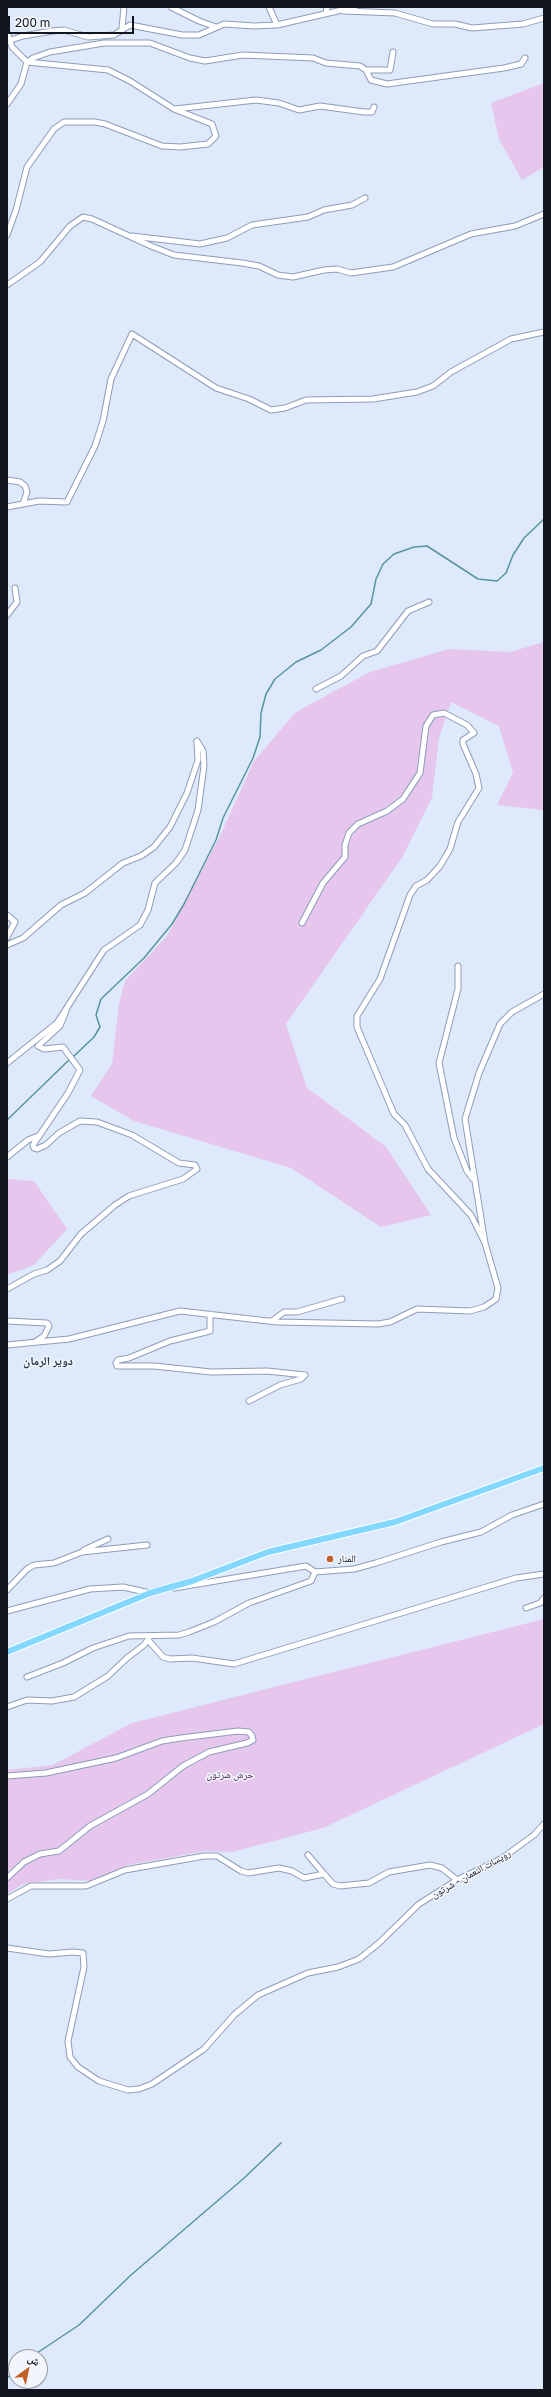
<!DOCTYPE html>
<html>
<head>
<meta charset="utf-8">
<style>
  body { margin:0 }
  #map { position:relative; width:551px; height:2397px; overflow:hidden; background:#dee9fb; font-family:"Golos Text","Noto Naskh Arabic",sans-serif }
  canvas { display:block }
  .frame { position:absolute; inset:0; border:8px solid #101520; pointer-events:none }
  .north { position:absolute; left:8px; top:2349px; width:40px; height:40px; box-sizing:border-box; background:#f2f5fc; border:1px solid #989ba4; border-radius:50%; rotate:33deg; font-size:11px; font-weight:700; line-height:16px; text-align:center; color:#101520 }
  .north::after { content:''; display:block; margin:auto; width:14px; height:18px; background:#c36028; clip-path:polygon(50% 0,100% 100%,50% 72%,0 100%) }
  .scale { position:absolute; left:8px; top:16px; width:126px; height:18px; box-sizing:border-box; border:2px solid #101520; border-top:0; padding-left:5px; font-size:12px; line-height:14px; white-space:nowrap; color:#101520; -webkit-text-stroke:3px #f2f5fc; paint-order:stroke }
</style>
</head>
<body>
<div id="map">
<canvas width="551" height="2397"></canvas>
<div class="frame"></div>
<div class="north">ش</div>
<div class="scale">200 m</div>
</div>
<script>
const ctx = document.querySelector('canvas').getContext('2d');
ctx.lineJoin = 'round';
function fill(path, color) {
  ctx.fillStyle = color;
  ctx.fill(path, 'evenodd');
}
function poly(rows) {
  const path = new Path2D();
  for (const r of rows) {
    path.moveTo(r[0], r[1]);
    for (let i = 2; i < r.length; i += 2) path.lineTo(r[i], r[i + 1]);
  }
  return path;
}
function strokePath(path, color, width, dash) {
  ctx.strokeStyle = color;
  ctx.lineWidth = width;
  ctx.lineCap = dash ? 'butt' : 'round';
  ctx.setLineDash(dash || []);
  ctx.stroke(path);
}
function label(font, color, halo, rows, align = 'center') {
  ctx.font = font + ' "Golos Text","Noto Naskh Arabic",sans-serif';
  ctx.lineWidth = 3;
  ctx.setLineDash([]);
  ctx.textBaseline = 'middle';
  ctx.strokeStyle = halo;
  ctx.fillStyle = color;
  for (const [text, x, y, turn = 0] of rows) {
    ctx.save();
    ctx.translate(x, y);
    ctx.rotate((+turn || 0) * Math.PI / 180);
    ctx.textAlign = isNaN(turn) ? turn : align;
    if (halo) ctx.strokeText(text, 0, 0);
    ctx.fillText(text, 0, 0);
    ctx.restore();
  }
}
const green = poly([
  [544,83,544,167,522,180,499,139,491,103],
  [544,642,544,810,497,805,513,773,499,726,451,702,439,738,432,798,403,856,286,1024,307,1088,386,1147,431,1215,381,1227,291,1168,134,1121,91,1096,112,1064,119,1004,125,981,167,936,220,836,254,761,296,712,370,672,449,649,510,652],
  [7,1179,34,1181,67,1229,34,1265,7,1275],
  [544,1619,544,1724,323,1828,232,1852,205,1851,128,1865,91,1881,60,1879,23,1884,7,1894,7,1770,53,1765,132,1723]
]);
const stream = poly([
  [73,1057,94,1037,100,1027,96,1015,101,999,144,958,172,924,184,904,216,840,223,818,253,758,260,737,261,713,266,694,275,679,296,662,321,650,351,627,371,604,376,579,383,564,394,554,414,547,427,546,478,579,497,581,506,573,513,555,524,538,544,519],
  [7,1120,70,1059],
  [31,2357,79,2325,131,2275,243,2179,281,2143],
  [7,2378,16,2370]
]);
const minor = poly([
  [171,7,199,21,216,27],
  [269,7,277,25],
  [344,11,395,13,433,24,455,24,472,28,523,24,544,18],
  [326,13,327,7],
  [122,28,124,7],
  [7,32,12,47,27,62,108,70,130,81,174,109,212,124,216,136,208,144,180,147,162,146,105,124,95,122,64,122,54,129,27,167,16,210,7,235],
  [8,41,23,36,52,31,64,30,88,37,114,35,130,25,182,35,199,35,224,24,254,26,277,25,355,7],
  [366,70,390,70,393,52],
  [7,104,21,84,27,62,33,58,50,52,104,43,150,43,190,58,205,61,243,55,313,58,326,63,360,66,366,70,371,80,387,84,504,68,521,64,525,58],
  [175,109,256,100,279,103,299,110,320,106,364,112,372,112,374,107],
  [132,236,200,244,227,238,252,225,308,217,324,210,352,205,365,198],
  [7,285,40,262,70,226,83,217,92,219,151,246,174,255,242,263,259,266,278,275,293,277,324,270,337,269,351,273,393,267,471,234,515,226,544,214],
  [7,480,20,482,25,486,27,492,23,504],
  [7,507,39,501,67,502,95,446,103,421,111,379,132,334,216,388,249,399,271,410,285,408,306,400,373,399,417,392,433,386,451,372,511,339,544,332],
  [7,615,17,602,15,588],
  [316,689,341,676,363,656,377,651,408,611,429,602],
  [7,915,15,922,7,937],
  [302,923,323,883,345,857,345,845,349,833,358,824,387,811,403,799,420,773,426,726,433,715,444,713,467,725,474,733,463,740,463,744,476,774,479,788,458,822,450,849,440,866,427,880,416,886,410,895,380,979,357,1016,357,1027,394,1114,405,1125,428,1169,471,1215,485,1243],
  [7,945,23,938,61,905,85,893,123,863,141,856,154,847,170,827,187,793,198,760,197,742],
  [458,966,458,989,439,1063,454,1138,467,1171,473,1179],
  [7,1063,57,1023,104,950,140,925,148,910,155,883,176,863,185,850,198,810,204,766,203,751,197,741],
  [7,1157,28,1140,38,1136],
  [7,1289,34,1274,47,1270,60,1261,81,1234,115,1205,129,1196,183,1179,197,1169,195,1165,179,1163,132,1135,97,1122,80,1121,59,1133,46,1145,37,1149,34,1148,33,1145,68,1093,80,1070,63,1047,44,1049,38,1046,60,1026,66,1011],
  [210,1314,210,1331,170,1341,129,1358,118,1360,116,1363,117,1366,154,1366,211,1372,267,1371,305,1375,301,1379,280,1385,249,1401],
  [7,1321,47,1323,49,1326,44,1336,35,1342],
  [272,1321,284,1312,297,1312,342,1299],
  [7,1345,69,1339,180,1311,277,1322,378,1324,390,1322,417,1309,470,1311,484,1307,496,1299,498,1288,485,1243,465,1119,479,1073,500,1024,512,1012,544,994],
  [84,1550,108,1539],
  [174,1588,306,1566,315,1572],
  [7,1590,27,1569,34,1565,54,1563,82,1552,147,1545],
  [526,1608,540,1603,544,1598],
  [7,1611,90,1589,123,1587,150,1593],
  [148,1640,163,1657,170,1659,192,1658,234,1664,516,1578,544,1574],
  [27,1677,63,1663,93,1648,129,1636,179,1635,189,1632,214,1622,249,1603,311,1581,315,1572,354,1569,376,1563,441,1542,481,1532,512,1515,544,1504],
  [7,1707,27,1700,52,1701,74,1697,108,1676,127,1658,144,1645,149,1638],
  [7,1776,46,1773,116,1758,162,1741,181,1738,238,1731,249,1732,252,1736,253,1740,247,1743,209,1752,183,1766,148,1794,90,1826,59,1851,40,1854,24,1862,7,1878],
  [308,1855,324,1874],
  [7,1899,31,1886,86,1886,125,1870,204,1856,217,1856,241,1871,248,1873,279,1868,292,1871,304,1878,324,1874,333,1884,340,1886,369,1883,389,1872,430,1865,442,1868,457,1880],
  [7,1948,49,1954,73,1952,83,1953,84,1967,68,2041,70,2057,78,2067,99,2081,128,2090,139,2089,152,2084,204,2049,234,2015,258,1995,308,1973,338,1967,359,1959,379,1943,419,1904,457,1880,501,1859,534,1835,544,1824]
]);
const major = poly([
  [7,1652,150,1593,192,1581,268,1552,395,1522,544,1468]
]);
const markers = [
  [330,1559,4,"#c36028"]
];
const poiNames = [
  ["المنار",338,1559]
];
const parkNames = [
  ["حرش شرتون",230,1775]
];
const streetNames = [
  ["رويسات النعمان - شرتون",471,1874,-29]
];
const quarterNames = [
  ["دوير الرمان",48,1361]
];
fill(green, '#e6c6ec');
strokePath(stream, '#57959c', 1.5);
strokePath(minor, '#8d9db9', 7);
strokePath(major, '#fff', 8);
strokePath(minor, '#fff', 5);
strokePath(major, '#82d8ff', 6);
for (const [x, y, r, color] of markers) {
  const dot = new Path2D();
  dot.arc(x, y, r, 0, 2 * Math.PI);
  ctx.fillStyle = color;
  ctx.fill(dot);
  strokePath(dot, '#f2f5fc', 1.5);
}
label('10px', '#101520', '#f2f5fc', poiNames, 'left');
label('10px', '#482051', '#f2f5fc', parkNames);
label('10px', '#101520', '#f2f5fc', streetNames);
label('bold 12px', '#28354c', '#f2f5fc', quarterNames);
</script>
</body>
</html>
